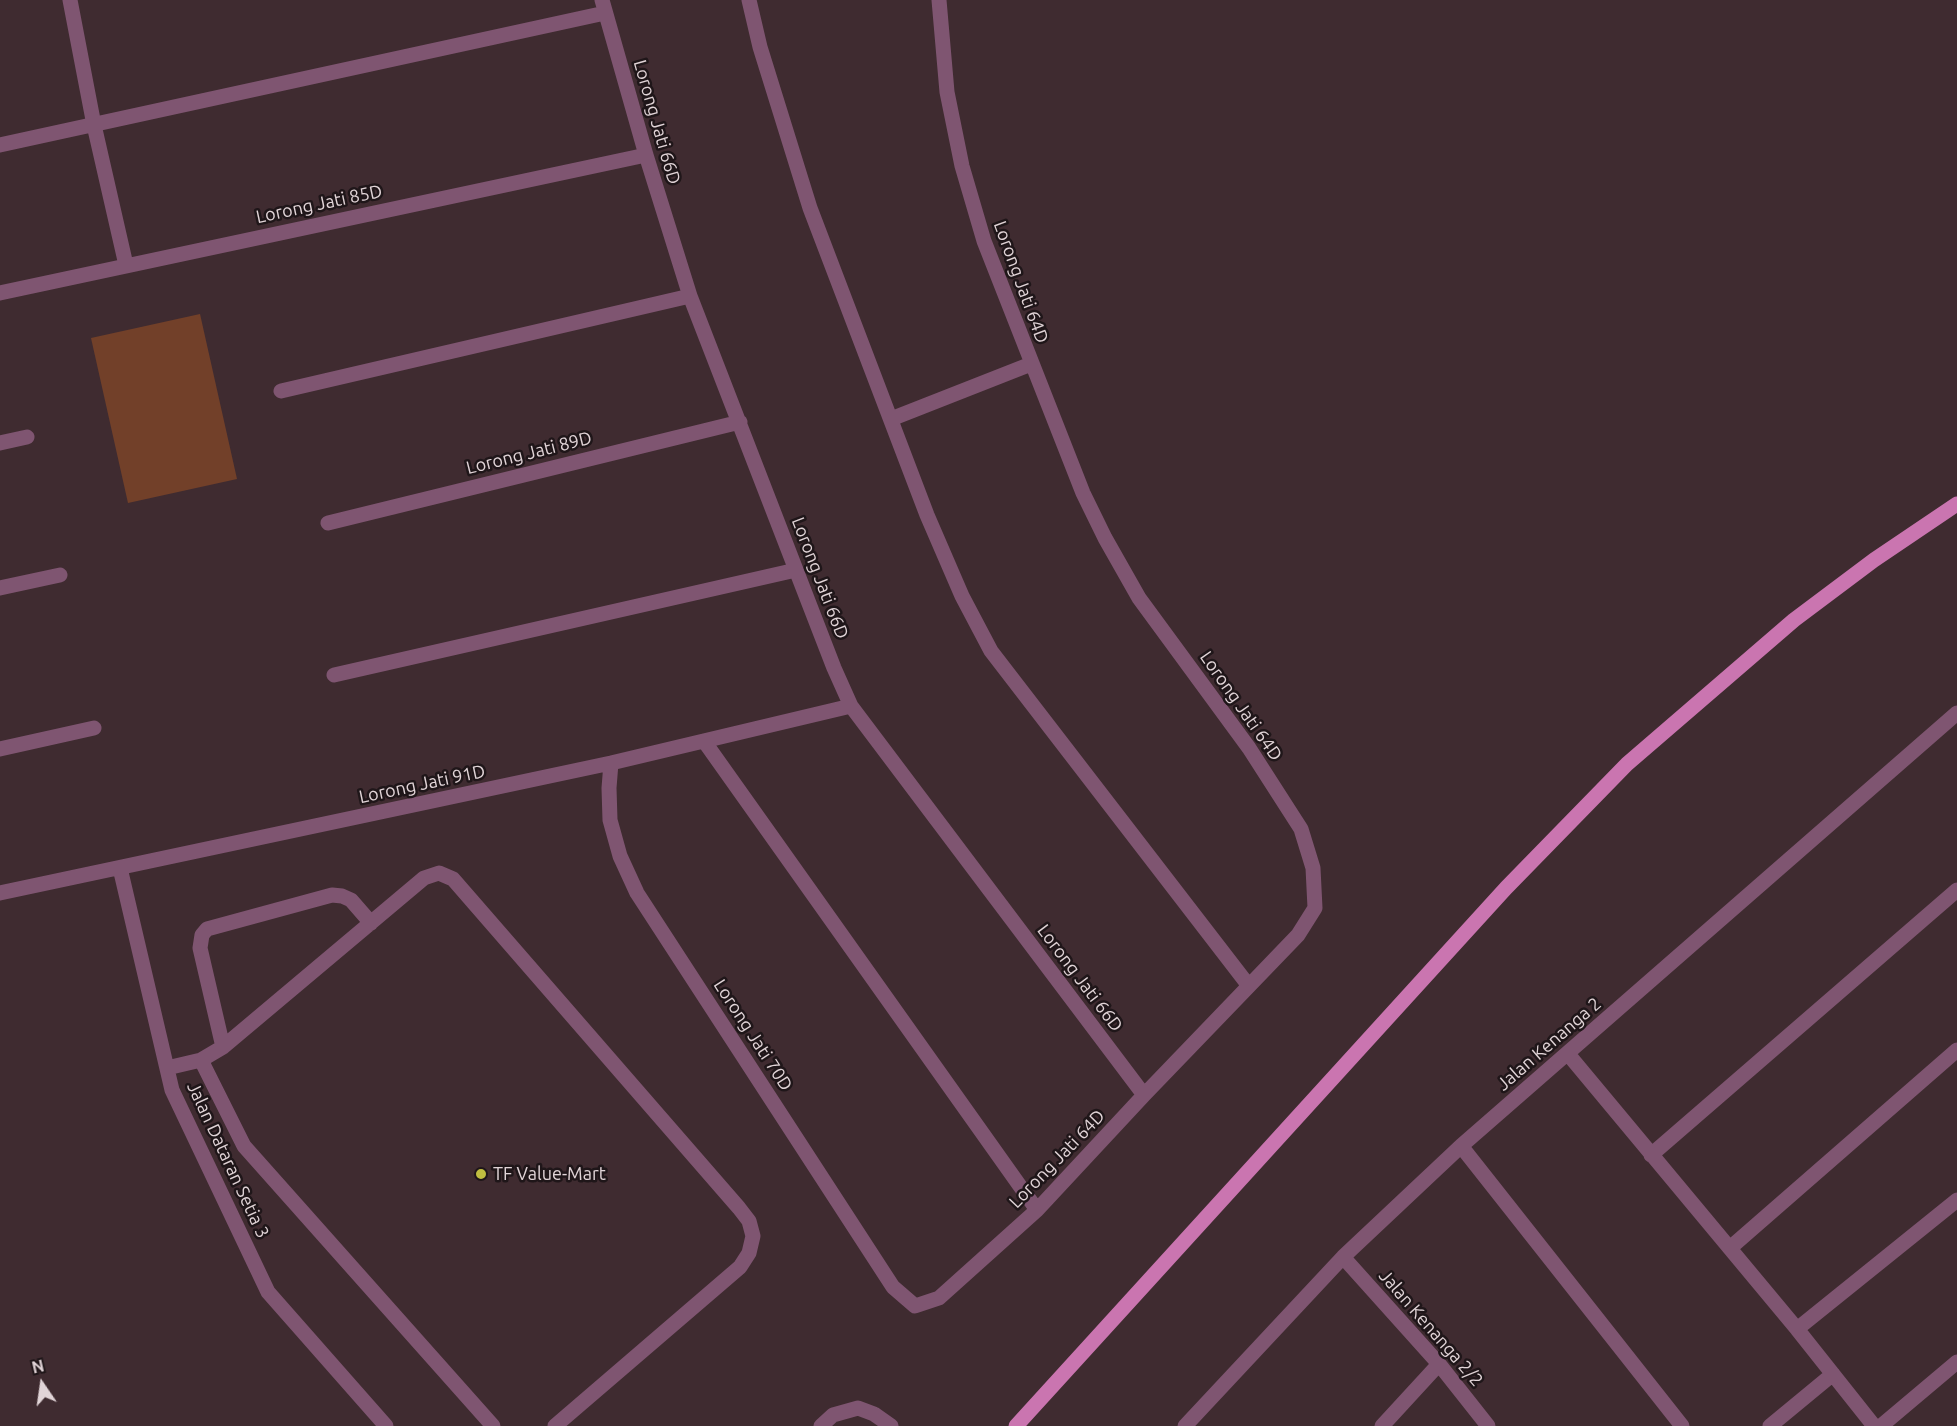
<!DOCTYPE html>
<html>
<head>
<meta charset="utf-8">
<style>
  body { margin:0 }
  #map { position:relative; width:1957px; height:1426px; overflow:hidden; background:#3f2b30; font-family:Ubuntu,sans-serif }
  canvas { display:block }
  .north { position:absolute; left:12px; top:1354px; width:60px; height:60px; -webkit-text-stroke:4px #1f1619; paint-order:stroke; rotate:347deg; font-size:16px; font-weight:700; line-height:24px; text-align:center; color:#e1d4d7 }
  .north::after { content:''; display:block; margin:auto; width:21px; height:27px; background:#e1d4d7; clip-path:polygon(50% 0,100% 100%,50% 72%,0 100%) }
</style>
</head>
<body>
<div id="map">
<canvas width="1957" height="1426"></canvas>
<div class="north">N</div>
</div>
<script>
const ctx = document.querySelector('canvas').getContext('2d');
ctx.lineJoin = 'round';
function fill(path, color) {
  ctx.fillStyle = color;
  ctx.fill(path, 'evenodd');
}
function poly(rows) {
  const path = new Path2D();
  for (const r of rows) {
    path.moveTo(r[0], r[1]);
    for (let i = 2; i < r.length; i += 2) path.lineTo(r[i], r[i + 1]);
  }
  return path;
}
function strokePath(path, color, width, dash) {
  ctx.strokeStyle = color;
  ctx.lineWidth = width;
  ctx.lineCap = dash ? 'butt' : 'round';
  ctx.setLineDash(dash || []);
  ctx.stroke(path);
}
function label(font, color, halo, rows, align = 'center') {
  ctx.font = font + ' Ubuntu,sans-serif';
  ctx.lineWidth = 5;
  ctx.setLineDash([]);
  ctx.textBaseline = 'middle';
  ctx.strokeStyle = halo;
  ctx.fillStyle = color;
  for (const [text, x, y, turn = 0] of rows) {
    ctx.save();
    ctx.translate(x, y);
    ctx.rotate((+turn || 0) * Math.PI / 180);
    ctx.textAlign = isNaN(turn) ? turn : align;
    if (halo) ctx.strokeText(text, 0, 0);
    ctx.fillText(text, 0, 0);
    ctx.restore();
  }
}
const green = poly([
  [200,314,237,479,128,503,91,338]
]);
const minor = poly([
  [70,0,94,125,126,265],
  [602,0,646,155,690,296,834,668,851,706,1144,1095],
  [749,0,760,47,810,208,927,515,962,596,991,651,1249,986],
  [0,145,605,13],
  [0,293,646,155],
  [281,391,690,296],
  [891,419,1031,364],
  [0,443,27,437],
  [328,523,740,422],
  [0,588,60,575],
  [334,675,796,570],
  [704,741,1037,1210],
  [0,749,94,728],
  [611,763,609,788,610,820,620,856,637,893,893,1287,915,1306,939,1298,1037,1210,1144,1095,1298,935,1315,908,1313,868,1301,829,1249,748,1139,598,1105,538,1083,493,984,241,962,166,947,92,939,0],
  [120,868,172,1090,268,1292,386,1426],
  [0,893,611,763,851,706],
  [223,1047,200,948,202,935,207,929,332,895,342,896,351,900,371,923],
  [1568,1054,1797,1329,1874,1426],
  [201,1060,244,1146,493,1426],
  [167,1068,201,1060,223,1047,424,878,439,873,453,879,739,1208,749,1221,753,1236,749,1253,740,1267,555,1426],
  [1461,1146,1682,1426],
  [1651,1155,1957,890],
  [1730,1248,1957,1050],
  [1343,1257,1439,1364,1488,1426],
  [1797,1329,1957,1200],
  [821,1426,833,1415,858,1408,874,1414,891,1426],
  [1185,1426,1343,1257,1461,1146,1957,713],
  [1382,1426,1439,1364],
  [1770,1426,1833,1374],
  [1881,1426,1957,1362]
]);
const major = poly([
  [1016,1426,1506,888,1627,764,1794,620,1874,560,1957,504]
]);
const markers = [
  [481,1174,6,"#c0be40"]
];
const streetNames = [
  ["Lorong Jati 66D",657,122,74],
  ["Lorong Jati 85D",319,204,-12],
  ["Lorong Jati 64D",1021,282,70],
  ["Lorong Jati 89D",529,453,-14],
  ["Lorong Jati 66D",820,578,69],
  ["Lorong Jati 64D",1241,706,55],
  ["Lorong Jati 91D",422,784,-12],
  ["Lorong Jati 66D",1080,978,53],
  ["Lorong Jati 70D",753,1035,57],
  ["Jalan Kenanga 2",1549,1044,-41],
  ["Lorong Jati 64D",1057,1159,-46],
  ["Jalan Dataran Setia 3",228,1160,65],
  ["Jalan Kenanga 2/2",1431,1328,49]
];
const poiNames = [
  ["TF Value-Mart",493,1174]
];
fill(green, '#724029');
strokePath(minor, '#7f5571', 15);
strokePath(major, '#ca75b0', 15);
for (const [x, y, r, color] of markers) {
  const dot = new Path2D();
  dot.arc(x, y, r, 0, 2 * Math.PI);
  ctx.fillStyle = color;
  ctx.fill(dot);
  strokePath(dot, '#1f1619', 2);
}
label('18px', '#e1d4d7', '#1f1619', streetNames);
label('18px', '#e1d4d7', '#1f1619', poiNames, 'left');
</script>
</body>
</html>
